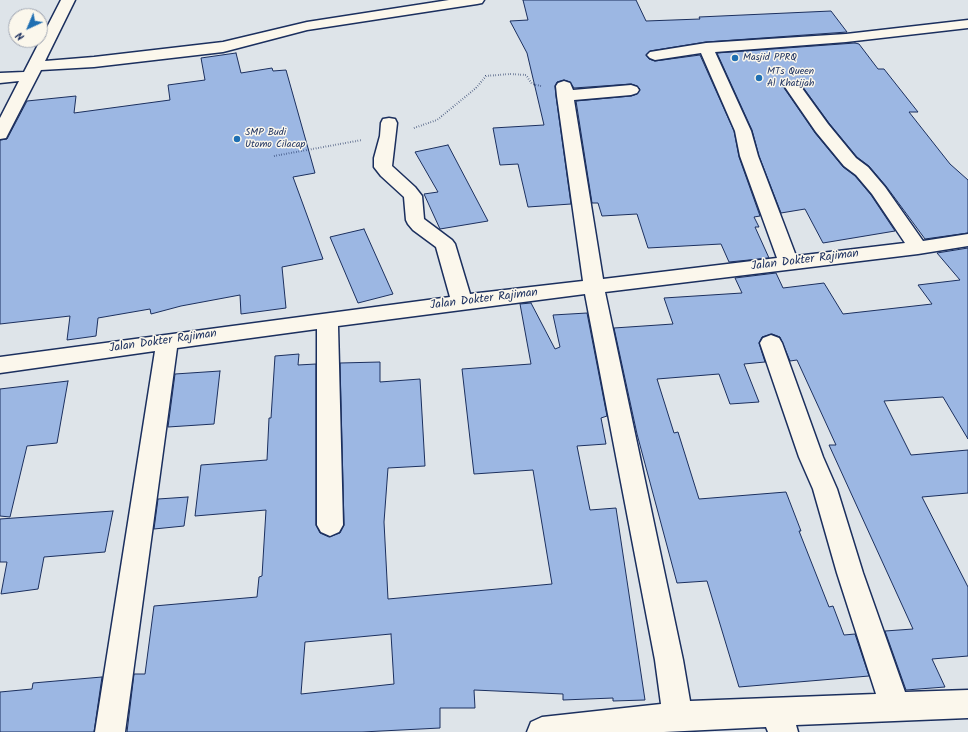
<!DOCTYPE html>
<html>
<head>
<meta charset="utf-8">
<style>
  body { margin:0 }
  #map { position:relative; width:968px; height:732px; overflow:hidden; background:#dee4e9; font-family:Kalam,sans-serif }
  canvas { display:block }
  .north { position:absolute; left:8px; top:8px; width:40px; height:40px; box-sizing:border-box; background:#fbf7ec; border:1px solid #a1a7b3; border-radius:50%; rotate:224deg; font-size:11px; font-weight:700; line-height:16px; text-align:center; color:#1b2f5e }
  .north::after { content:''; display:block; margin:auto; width:14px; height:18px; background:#1f6fb2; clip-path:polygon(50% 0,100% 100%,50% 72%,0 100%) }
</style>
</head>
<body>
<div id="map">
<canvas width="968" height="732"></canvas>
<div class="north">N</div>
</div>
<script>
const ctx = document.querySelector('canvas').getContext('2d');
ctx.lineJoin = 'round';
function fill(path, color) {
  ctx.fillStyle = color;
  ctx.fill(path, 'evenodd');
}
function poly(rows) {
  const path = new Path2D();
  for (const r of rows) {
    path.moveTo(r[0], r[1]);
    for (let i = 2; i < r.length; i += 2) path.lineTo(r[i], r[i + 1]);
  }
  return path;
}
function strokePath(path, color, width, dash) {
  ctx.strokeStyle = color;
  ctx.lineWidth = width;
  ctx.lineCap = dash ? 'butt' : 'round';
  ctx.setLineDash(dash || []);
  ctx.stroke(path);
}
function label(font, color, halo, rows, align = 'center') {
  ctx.font = font + ' Kalam,sans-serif';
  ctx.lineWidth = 3;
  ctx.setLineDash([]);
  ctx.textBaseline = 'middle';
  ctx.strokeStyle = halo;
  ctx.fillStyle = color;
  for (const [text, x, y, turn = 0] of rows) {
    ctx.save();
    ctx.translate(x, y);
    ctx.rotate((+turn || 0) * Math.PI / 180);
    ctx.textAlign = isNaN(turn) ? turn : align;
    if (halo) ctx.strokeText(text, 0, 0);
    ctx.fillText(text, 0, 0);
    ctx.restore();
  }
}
const building = poly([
  [523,0,636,0,646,21,700,19,699,17,831,11,847,32,706,42,650,51,646,55,649,59,655,61,700,55,734,131,739,157,760,216,754,217,759,227,755,227,769,258,729,262,721,244,648,248,637,214,602,216,598,203,592,203,576,101,631,96,637,94,640,89,637,86,631,84,574,88,570,82,564,80,557,82,555,86,556,96,571,204,528,207,518,164,500,165,493,128,544,125,527,53,510,21,528,20,523,0],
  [855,43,859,44,878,69,884,69,918,112,909,112,950,164,968,180,968,233,925,239,886,186,869,166,857,157,829,123,800,83,793,81,787,83,784,88,815,133,843,167,855,176,871,195,895,231,823,243,805,209,781,213,759,156,752,130,717,53,855,43],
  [236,53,241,73,272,68,273,71,286,70,315,173,293,177,323,259,282,267,286,308,241,314,240,295,181,306,151,314,150,309,98,318,96,336,67,340,70,316,0,324,0,140,7,139,27,101,76,96,74,113,170,100,168,85,205,80,201,58,236,53],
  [448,145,488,221,440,229,424,194,438,192,415,152,448,145],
  [364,229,393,294,358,303,330,237,364,229],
  [968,248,968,439,943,397,884,401,911,455,968,450,968,493,922,497,968,587,968,656,932,659,945,687,906,690,885,631,913,629,829,445,836,445,797,360,790,361,780,337,772,334,762,337,759,343,765,362,744,364,759,402,730,404,719,374,657,379,674,433,678,432,699,499,786,492,801,531,799,531,829,607,833,606,844,635,855,634,869,676,739,687,707,581,677,583,637,434,614,328,673,324,664,298,742,293,735,278,776,273,783,288,824,283,843,314,932,304,918,285,960,280,937,253,968,248],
  [531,303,555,349,560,347,553,315,587,313,607,416,601,418,606,444,577,446,590,510,616,508,645,700,613,701,613,698,563,700,563,694,474,690,475,708,440,708,440,728,362,732,127,732,134,674,145,674,154,606,257,597,259,577,262,576,266,510,195,516,201,465,267,460,269,418,271,418,275,356,299,354,298,365,316,364,316,525,320,533,329,537,340,533,344,525,340,363,380,362,380,382,420,379,425,466,388,468,384,522,388,599,552,584,533,470,474,474,462,369,531,364,520,304,531,303],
  [391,634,394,684,301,694,305,642,391,634],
  [220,371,214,424,168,427,175,374,220,371],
  [68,381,57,443,27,446,10,517,0,516,0,389,68,381],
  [188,497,184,526,154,529,158,499,188,497],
  [113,511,105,552,44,557,38,589,1,594,7,562,0,562,0,519,113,511],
  [102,677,94,732,0,732,0,692,32,689,33,683,102,677]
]);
const path = poly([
  [414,128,437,120,476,88,486,76,510,74,526,75,532,84,541,86],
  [274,156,362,140]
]);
const minor = poly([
  [61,0,75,0,45,61,94,57,223,42,307,22,449,0,484,0,482,3,477,4,307,30,223,52,94,67,41,70,8,134,6,138,0,139,0,118,19,81,0,83,0,73,24,72,61,0],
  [968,20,968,28,846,42,715,52,751,131,758,156,796,256,905,243,872,194,856,175,844,166,816,132,785,87,787,84,793,82,799,84,828,124,856,158,868,167,885,187,923,241,968,234,968,246,918,254,605,292,683,660,690,701,876,694,837,573,813,489,799,457,760,343,763,338,771,335,779,338,782,343,823,457,837,489,863,573,905,692,968,690,968,718,796,725,798,732,768,732,766,727,664,732,527,732,531,722,542,717,661,704,655,660,585,294,338,326,343,525,339,532,330,536,321,532,317,525,317,329,177,348,125,732,95,732,155,351,0,373,0,357,450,297,436,247,413,230,408,224,406,220,404,197,381,176,374,167,374,158,380,136,381,123,383,119,389,118,395,119,397,123,392,166,415,187,422,196,424,219,452,240,455,244,470,294,583,281,557,96,556,86,558,83,564,81,570,83,573,90,631,85,637,87,639,90,637,93,631,95,574,100,603,279,777,258,740,156,735,131,701,53,655,60,650,58,647,55,650,52,706,43,846,34,968,20]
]);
const markers = [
  [735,58,4,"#1f6fb2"],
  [759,78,4,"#1f6fb2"],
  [237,139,4,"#1f6fb2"]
];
const farPoinames = [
  ["Masjid PPRQ",743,58],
  ["MTs Queen",767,72],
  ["Al Khatijah",767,84],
  ["SMP Budi",245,133],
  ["Utomo Cilacap",245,145]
];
const streetNames = [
  ["Jalan Dokter Rajiman",805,261,-7],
  ["Jalan Dokter Rajiman",484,300,-7],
  ["Jalan Dokter Rajiman",163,342,-8]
];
fill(building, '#9cb7e3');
strokePath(building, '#1b2f5e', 1);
strokePath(minor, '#1b2f5e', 3);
strokePath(path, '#1b2f5e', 2, [0.5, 2]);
fill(minor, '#fbf7ec');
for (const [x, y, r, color] of markers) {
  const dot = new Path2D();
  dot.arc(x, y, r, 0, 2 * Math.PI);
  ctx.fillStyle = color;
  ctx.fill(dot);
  strokePath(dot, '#fbf7ec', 1.5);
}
label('10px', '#1b2f5e', '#fbf7ec', farPoinames, 'left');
label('12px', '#1b2f5e', '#fbf7ec', streetNames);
</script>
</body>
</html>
